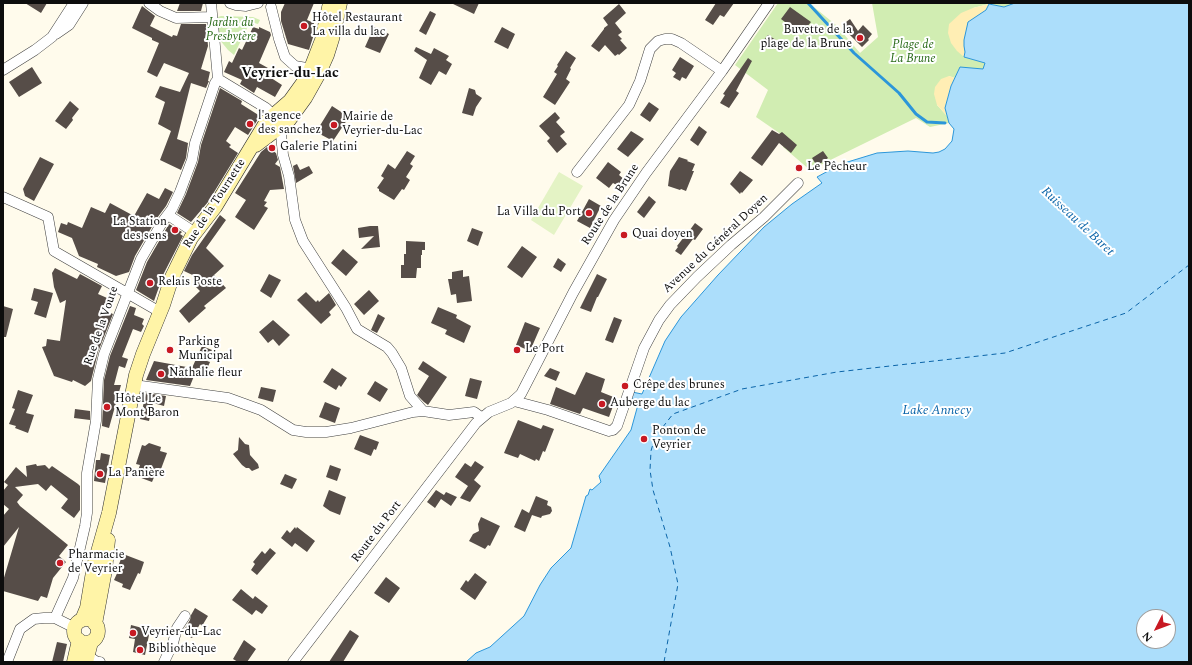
<!DOCTYPE html>
<html>
<head>
<meta charset="utf-8">
<style>
  body { margin:0 }
  #map { position:relative; width:1192px; height:665px; overflow:hidden; background:#fffbec; font-family:Spectral,serif }
  canvas { display:block }
  .frame { position:absolute; inset:0; border:4px solid #0d0d0d; pointer-events:none }
  .north { position:absolute; left:1136px; top:609px; width:40px; height:40px; box-sizing:border-box; background:#fff; border:1px solid #9e9e9e; border-radius:50%; rotate:228deg; font-size:11px; font-weight:700; line-height:16px; text-align:center; color:#0d0d0d }
  .north::after { content:''; display:block; margin:auto; width:14px; height:18px; background:#c81923; clip-path:polygon(50% 0,100% 100%,50% 72%,0 100%) }
</style>
</head>
<body>
<div id="map">
<canvas width="1192" height="665"></canvas>
<div class="frame"></div>
<div class="north">N</div>
</div>
<script>
const ctx = document.querySelector('canvas').getContext('2d');
ctx.lineJoin = 'round';
function fill(path, color) {
  ctx.fillStyle = color;
  ctx.fill(path, 'evenodd');
}
function poly(rows) {
  const path = new Path2D();
  for (const r of rows) {
    if (r.length === 3) {
      path.moveTo(r[0] + r[2], r[1]);
      path.arc(r[0], r[1], r[2], 0, 2 * Math.PI);
      continue;
    }
    path.moveTo(r[0], r[1]);
    for (let i = 2; i < r.length; i += 2) path.lineTo(r[i], r[i + 1]);
  }
  return path;
}
function strokePath(path, color, width, dash) {
  ctx.strokeStyle = color;
  ctx.lineWidth = width;
  ctx.lineCap = dash ? 'butt' : 'round';
  ctx.setLineDash(dash || []);
  ctx.stroke(path);
}
function label(font, color, halo, rows, align = 'center') {
  ctx.font = font + ' Spectral,serif';
  ctx.lineWidth = 4;
  ctx.setLineDash([]);
  ctx.textBaseline = 'middle';
  ctx.strokeStyle = halo;
  ctx.fillStyle = color;
  for (const [text, x, y, turn = 0] of rows) {
    ctx.save();
    ctx.translate(x, y);
    ctx.rotate((+turn || 0) * Math.PI / 180);
    ctx.textAlign = isNaN(turn) ? turn : align;
    if (halo) ctx.strokeText(text, 0, 0);
    ctx.fillText(text, 0, 0);
    ctx.restore();
  }
}
const green = poly([
  [778,3,809,3,836,25,860,53,878,37,872,3,1016,4,1004,7,989,4,973,8,964,57,986,63,983,69,959,70,955,78,949,76,937,105,947,116,949,123,930,127,916,118,810,170,783,147,785,137,756,117,768,90,735,65],
  [221,16,253,17,260,20,258,24,250,22,234,55,228,50,219,39,217,19,218,17]
]);
const sand = poly([
  [989,4,986,10,968,23,964,46,965,52,964,57,957,51,951,43,948,33,949,24,961,13,973,8],
  [949,76,955,78,951,86,945,108,947,116,937,105,934,94,935,87,941,79]
]);
const pitch = poly([
  [559,172,583,186,554,235,531,220]
]);
const water = poly([
  [1015,3,1189,3,1189,662,466,662,476,653,490,647,524,616,540,585,551,568,571,548,586,496,588,495,590,489,592,490,601,482,599,476,631,430,639,401,630,398,632,392,642,394,665,341,681,317,718,275,764,227,792,204,822,183,817,177,841,164,877,153,908,151,933,153,939,152,945,149,952,141,954,129,949,123,945,108,951,86,960,67,983,69,985,63,964,57,965,52,964,46,964,40,968,22,986,10,989,4,1004,7,1015,3],
  [1144,617,1168,617,1168,641,1144,641,1144,617]
]);
const stream = poly([
  [808,3,854,53,899,93,916,114,927,122,945,123]
]);
const ferry = poly([
  [664,662,678,584,670,547,653,490,650,470,651,451,655,437,673,414,742,389,837,372,1005,353,1126,313,1189,265]
]);
const building = poly([
  [25,3,47,3,41,13],
  [180,3,203,3,201,11,177,11],
  [285,3,314,3,307,20,314,23,312,30,315,31,309,50,288,44,281,21,281,12],
  [451,3,479,3,474,14],
  [716,3,734,3,724,17,720,15,713,25,705,20],
  [619,4,626,13,615,23,622,32,618,35,622,39,620,40,627,48,619,55,618,54,615,56,605,45,599,52,591,46,604,29,604,28,608,25,603,18],
  [142,6,155,16,150,26,172,37,173,35,177,36,181,24,206,24,208,46,201,69,210,72,208,81,209,81,206,88,191,83,177,139,188,143,186,158,181,170,160,160,171,131,158,124,165,102,155,97,160,86,180,92,189,73,164,63,157,77,147,72,159,43,152,40,152,38,132,28],
  [790,7,811,22,801,34,781,19],
  [430,11,436,14,426,35,419,31],
  [850,19,858,31,863,25,872,34,868,39,869,40,862,47,847,32,842,25],
  [253,27,259,29,259,27,270,32,271,35,259,63,268,68,265,74,282,85,275,97,257,87,254,93,240,84,242,80,224,72,229,61,232,63,239,48,242,50],
  [374,27,389,34,380,53,365,47],
  [502,27,515,34,508,49,494,42],
  [768,35,776,40,770,48,762,42],
  [416,47,431,54,434,48,449,56,446,60,452,64,446,75,439,71,431,85,419,78,427,60,414,51],
  [566,51,576,58,570,68,571,69,566,79,570,82,555,105,543,97,557,74,554,72,558,66,557,65],
  [680,57,694,66,686,79,682,77,680,81,673,77,676,73,672,70],
  [748,58,752,61,736,91,739,93,729,108,720,103,725,95,723,94],
  [32,67,42,83,19,97,9,82],
  [220,88,242,101,241,104,260,116,248,135,235,127,226,141,231,145,229,147,238,153,208,202,191,222,177,213,186,194,198,162,201,145],
  [469,88,475,90,476,94,482,98,476,107,473,116,462,113],
  [70,101,79,109,72,118,73,120,66,129,55,121],
  [649,102,659,109,650,122,640,115],
  [332,106,349,117,333,141,316,132],
  [555,112,560,118,556,122,565,132,560,136,567,144,557,153,547,141,550,138,539,126],
  [699,126,707,132,698,146,690,140],
  [772,130,779,134,782,132,797,145,791,153,779,143,762,166,751,158],
  [631,131,644,139,628,157,617,149],
  [267,147,276,153,278,160,275,164,280,167,284,189,270,190,264,201,267,202,264,206,268,208,254,230,235,217,246,200,235,193,261,152],
  [407,151,415,156,410,164,413,166,406,177,410,180,404,190,402,189,394,200,379,191,379,189,377,188,384,178,381,176,388,164,395,169],
  [823,151,828,158,817,166,812,158],
  [40,157,54,164,34,201,25,196,23,189],
  [679,157,688,160,687,161,695,164,692,171,694,171,686,191,681,189,680,190,668,186,670,171],
  [608,162,621,172,619,175,625,180,620,187,613,183,609,188,596,178],
  [297,164,300,170,309,166,313,173,296,183,293,166],
  [740,171,753,180,742,193,741,192,740,194,730,184],
  [165,188,173,192,166,206,157,218,135,256,129,272,116,276,97,267,98,264,79,256,72,238,58,232,61,223,67,225,68,222,82,228,91,207,105,213,110,203,134,216,147,193,159,199],
  [649,196,656,202,644,218,637,212],
  [589,199,601,206,590,228,577,221],
  [220,215,226,220,206,248,224,266,214,275,226,288,204,306,206,308,189,323,179,311,200,291,194,285,201,279,184,271,192,255],
  [695,223,703,229,695,240,693,239,681,255,675,251,678,247,677,246,684,237,684,238],
  [169,224,182,232,180,234,183,236,164,273,154,301,136,290,147,262],
  [370,226,378,226,380,247,361,249,374,236,359,238,358,228],
  [472,228,483,232,478,246,467,241],
  [406,241,425,242,425,250,422,250,422,255,421,255,421,268,417,268,416,278,401,278,401,265,404,265,404,254,406,254],
  [522,246,537,257,522,278,507,267],
  [343,249,358,262,346,276,331,263],
  [558,258,566,264,561,272,553,267],
  [55,268,77,279,80,274,102,286,98,294,114,301,108,312,113,314,98,352,91,381,85,386,73,380,72,382,54,376,42,347,46,346,47,339,60,341,66,300,60,303,54,287,52,273],
  [463,270,463,277,469,276,472,301,457,303,456,294,451,295,448,279,452,279,452,272],
  [269,274,281,280,271,298,260,291],
  [597,274,607,279,598,297,597,297,591,312,580,308],
  [34,288,53,293,46,318,34,314,38,302,31,300],
  [369,290,379,301,364,315,354,304],
  [306,292,316,302,318,300,319,302,329,293,336,305,329,312,331,315,321,324,297,300],
  [3,306,13,309,6,337,3,337],
  [130,306,136,308,134,315,144,319,142,324,144,326,141,332,133,329,122,357,128,359,125,368,119,366,114,385,121,385,109,428,102,426,104,380,110,356],
  [438,307,457,315,456,318,471,326,464,343,445,334,447,330,431,323],
  [378,314,385,318,377,333,371,330],
  [614,317,622,320,613,343,605,340],
  [273,320,290,335,279,346,273,339,268,343,259,332],
  [525,322,540,328,530,351,516,345],
  [202,346,212,350,207,361,210,362,206,371,203,369,196,371,190,386,146,380,154,361,192,368],
  [423,361,447,377,428,405,424,402,417,395,429,376,418,369],
  [332,368,347,378,341,387,339,385,336,390,323,382],
  [550,368,560,372,556,381,544,376],
  [586,372,605,379,601,392,616,398,609,417,583,408,580,414,550,404,556,387,575,395],
  [470,378,482,381,477,399,465,396],
  [375,381,388,389,380,402,367,394],
  [261,387,276,390,273,402,258,398],
  [18,390,33,395,26,413,34,415,28,433,15,428,16,426,9,424,15,409,12,408],
  [146,393,166,396,164,406,153,403,149,421,140,419],
  [325,402,340,408,335,423,319,417],
  [75,409,90,411,90,420,74,418],
  [518,420,541,429,543,425,554,429,545,452,543,451,539,461,536,459,535,461,520,454,518,458,504,453],
  [360,435,379,442,376,450,374,449,371,456,354,449],
  [239,437,245,444,249,445,250,455,258,464,259,468,252,471,249,468,246,468,242,465,233,454,238,450],
  [149,443,161,447,160,451,167,453,161,469,158,468,152,482,136,476,140,465,136,464,142,445,145,446],
  [101,453,110,455,105,483,94,481,96,460,100,460],
  [475,461,484,467,474,480,481,486,470,502,460,498,468,486,455,477,465,463,471,467],
  [36,464,37,466,45,465,49,469,52,466,78,484,80,486,80,510,74,518,61,508,68,499,51,485,46,491,38,484,15,487,23,495,17,502,20,506,68,545,59,556,66,562,53,578,47,598,41,596,38,601,3,591,3,581,19,527,3,547,3,516,9,509,3,504,3,491,8,485,4,482,16,467,27,477,26,466],
  [330,465,341,469,337,481,326,477],
  [285,474,297,479,292,489,280,484],
  [329,490,346,497,340,515,330,511,323,506],
  [436,490,444,495,446,492,457,497,451,506,441,499,435,508,427,502],
  [536,496,548,501,547,505,551,507,552,511,550,514,542,516,541,518,532,515,525,532,514,527,522,509,529,513],
  [481,517,500,526,490,546,488,545,485,549,469,541,473,534,479,531,478,524],
  [295,527,296,529,297,527,315,541,307,552,295,543,292,547,281,538,287,530,290,533],
  [270,548,276,553,257,575,251,570,255,564,253,562,262,551,265,554],
  [123,554,144,562,140,574,138,573,130,590,122,587,123,584,114,580,119,569,117,569],
  [475,573,487,582,475,600,460,589,466,580,468,582],
  [386,577,400,588,389,603,374,593],
  [241,589,253,599,255,596,268,606,262,614,256,610,252,615,232,600],
  [195,608,208,616,202,626,200,624,192,638,182,633,190,620,191,615],
  [131,625,150,630,145,655,133,652,135,639,129,638],
  [350,630,359,636,343,662,329,662],
  [244,640,256,649,247,662,238,662,233,659],
  [57,642,67,644,63,662,52,662]
]);
const street = poly([
  [149,3,160,11,176,18,212,17],
  [211,3,218,79],
  [230,3,236,5,246,6,258,3],
  [271,7,279,39,285,57,295,66,312,69],
  [56,34,69,25,83,3],
  [3,70,35,50,52,37,74,3],
  [218,79,266,108,273,115,281,134,283,155,289,176,295,220,303,241,346,308,357,329,387,347,392,353,401,368,410,396,423,411],
  [577,172,629,105,640,81,650,49,658,41,665,39,672,39,681,43,722,71],
  [3,197,48,217,54,251,160,312],
  [168,215,194,232],
  [134,385,228,398,261,410,293,430,306,432,326,432,351,428,413,412,423,411,449,415,474,412,481,417],
  [514,401,548,410,609,431,613,430,617,426,644,348,659,320,670,305,697,277,731,245,764,217,798,183],
  [55,618,73,578,85,526,87,513,87,473,96,421,98,379,104,354,141,259,163,221,172,209,180,192,192,160,195,143,215,83,218,79],
  [87,655,97,662,100,662],
  [7,662,20,629,34,619,44,618,55,618,75,628],
  [164,662,173,643,177,628,185,616],
  [293,662,476,423,489,412,511,403,521,394,573,293,614,220,646,173,722,71,769,3]
]);
const secondary = poly([
  [256,145,289,120,305,98,319,73,327,55,332,39,340,3],
  [86,631,12],
  [82,620,87,608,94,566,109,513,136,375,143,354,163,305,172,277,191,238,215,207,267,121,290,101,308,76,322,40,330,3],
  [95,624,105,570,108,540],
  [74,662,79,640],
  [86,662,91,642]
]);
const markers = [
  [304,26,4,"#c81923"],
  [860,38,4,"#c81923"],
  [250,124,4,"#c81923"],
  [334,125,4,"#c81923"],
  [272,148,4,"#c81923"],
  [799,168,4,"#c81923"],
  [589,213,4,"#c81923"],
  [175,230,4,"#c81923"],
  [624,235,4,"#c81923"],
  [150,283,4,"#c81923"],
  [170,350,4,"#c81923"],
  [517,350,4,"#c81923"],
  [161,374,4,"#c81923"],
  [625,386,4,"#c81923"],
  [602,404,4,"#c81923"],
  [107,407,4,"#c81923"],
  [644,439,4,"#c81923"],
  [100,474,4,"#c81923"],
  [60,563,4,"#c81923"],
  [133,633,4,"#c81923"],
  [140,650,4,"#c81923"]
];
const poiNames = [
  ["Hôtel Restaurant",312,19],
  ["La villa du lac",312,33],
  ["Buvette de la",852,31,"right"],
  ["plage de la Brune",852,45,"right"],
  ["l'agence",258,117],
  ["des sanchez",258,131],
  ["Mairie de",342,118],
  ["Veyrier-du-Lac",342,132],
  ["Galerie Platini",280,148],
  ["Le Pêcheur",807,168],
  ["La Villa du Port",581,213,"right"],
  ["La Station",167,223,"right"],
  ["des sens",167,237,"right"],
  ["Quai doyen",632,235],
  ["Relais Poste",158,283],
  ["Parking",178,343],
  ["Municipal",178,357],
  ["Le Port",525,350],
  ["Nathalie fleur",169,374],
  ["Crêpe des brunes",633,386],
  ["Hôtel Le",115,400],
  ["Mont Baron",115,414],
  ["Auberge du lac",610,404],
  ["Ponton de",652,432],
  ["Veyrier",652,446],
  ["La Panière",108,474],
  ["Pharmacie",68,556],
  ["de Veyrier",68,570],
  ["Veyrier-du-Lac",141,633],
  ["Bibliothèque",148,650]
];
const parkNames = [
  ["Jardin du",231,24],
  ["Presbytère",231,38],
  ["Plage de",913,46],
  ["La Brune",913,60]
];
const streetNames = [
  ["Rue de la Tournette",215,204,-57],
  ["Route de la Brune",611,205,-57],
  ["Avenue du Général Doyen",716,244,-43],
  ["Rue de la Voute",102,326,-71],
  ["Route du Port",377,532,-53]
];
const waterNames = [
  ["Ruisseau de Baret",1077,222,43],
  ["Lake Annecy",937,411]
];
const quarterNames = [
  ["Veyrier-du-Lac",290,74]
];
fill(green, '#d1edb2');
fill(sand, '#ffeeb4');
fill(pitch, '#e4f3c5');
fill(water, '#acdefb');
strokePath(water, '#2c96d9', 1);
strokePath(stream, '#2c96d9', 3);
strokePath(ferry, '#0b65a9', 1, [5, 4]);
fill(building, '#564d48');
strokePath(street, '#404040', 11);
strokePath(secondary, '#2f2f2f', 15);
strokePath(street, '#fff', 10);
strokePath(secondary, '#fff4a7', 14);
for (const [x, y, r, color] of markers) {
  const dot = new Path2D();
  dot.arc(x, y, r, 0, 2 * Math.PI);
  ctx.fillStyle = color;
  ctx.fill(dot);
  strokePath(dot, '#fff', 1.5);
}
label('12px', '#0d0d0d', '#fff', poiNames, 'left');
label('italic 12px', '#296a18', '#fff', parkNames);
label('12px', '#0d0d0d', '#fff', streetNames);
label('italic 13px', '#0b65a9', '#fff', waterNames);
label('bold 14px', '#0d0d0d', '#fff', quarterNames);
</script>
</body>
</html>
